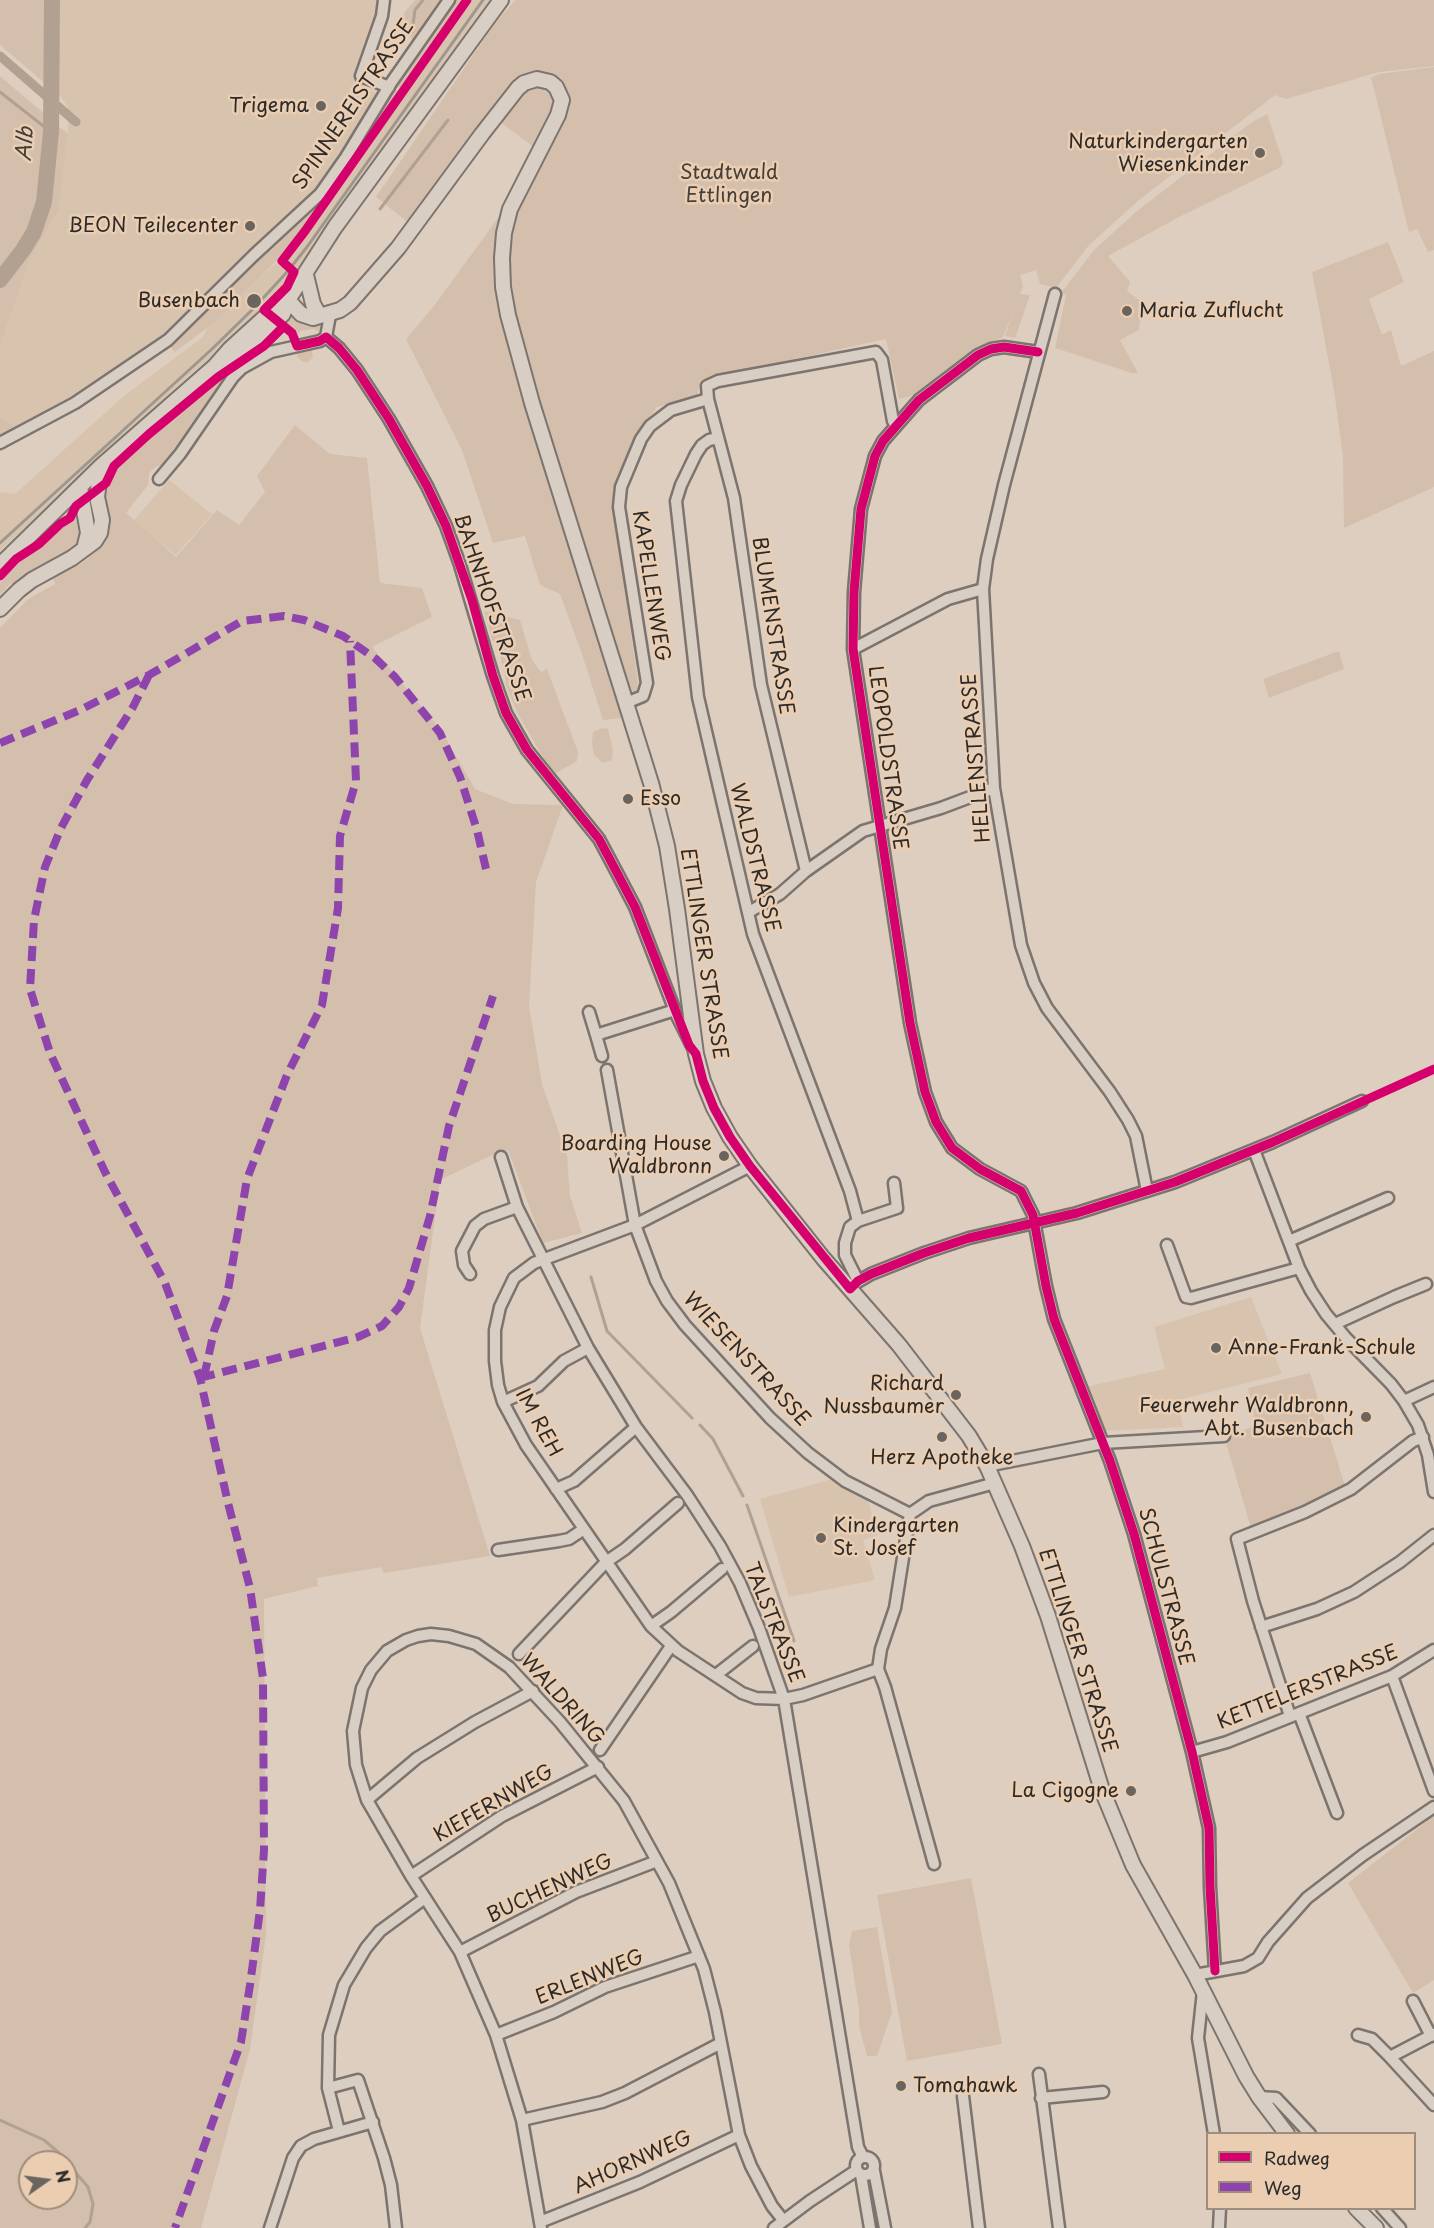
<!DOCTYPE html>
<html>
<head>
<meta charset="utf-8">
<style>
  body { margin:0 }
  #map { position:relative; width:1434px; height:2228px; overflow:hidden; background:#decebf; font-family:"Playpen Sans",sans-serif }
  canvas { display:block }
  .legend { position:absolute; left:1206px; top:2132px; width:210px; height:78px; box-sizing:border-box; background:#ebceb2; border:2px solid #9e8d7c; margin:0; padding:8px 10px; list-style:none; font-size:18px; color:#2b2b2b }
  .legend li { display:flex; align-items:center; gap:12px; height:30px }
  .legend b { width:30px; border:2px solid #9e8d7c }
  .north { position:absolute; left:18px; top:2150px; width:60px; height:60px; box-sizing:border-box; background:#ebceb2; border:2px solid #9e8d7c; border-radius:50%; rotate:76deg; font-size:16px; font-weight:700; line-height:24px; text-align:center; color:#2b2b2b }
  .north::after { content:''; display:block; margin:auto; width:21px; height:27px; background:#6a645f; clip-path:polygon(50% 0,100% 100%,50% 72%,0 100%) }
</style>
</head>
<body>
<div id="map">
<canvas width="1434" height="2228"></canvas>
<ul class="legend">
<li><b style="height:8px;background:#d6006c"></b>Radweg</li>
<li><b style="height:8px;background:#8e44ad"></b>Weg</li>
</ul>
<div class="north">N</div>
</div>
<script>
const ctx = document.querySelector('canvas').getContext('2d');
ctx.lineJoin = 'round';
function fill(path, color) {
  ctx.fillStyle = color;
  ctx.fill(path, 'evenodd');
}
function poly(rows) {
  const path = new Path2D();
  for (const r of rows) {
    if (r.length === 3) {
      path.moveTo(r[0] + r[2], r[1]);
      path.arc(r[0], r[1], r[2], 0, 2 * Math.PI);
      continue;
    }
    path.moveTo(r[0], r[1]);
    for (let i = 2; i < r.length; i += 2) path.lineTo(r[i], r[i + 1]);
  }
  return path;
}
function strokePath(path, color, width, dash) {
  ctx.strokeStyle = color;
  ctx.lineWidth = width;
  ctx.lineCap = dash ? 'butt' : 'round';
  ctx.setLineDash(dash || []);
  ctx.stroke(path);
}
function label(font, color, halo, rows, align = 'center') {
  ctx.font = font + ' "Playpen Sans",sans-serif';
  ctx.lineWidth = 5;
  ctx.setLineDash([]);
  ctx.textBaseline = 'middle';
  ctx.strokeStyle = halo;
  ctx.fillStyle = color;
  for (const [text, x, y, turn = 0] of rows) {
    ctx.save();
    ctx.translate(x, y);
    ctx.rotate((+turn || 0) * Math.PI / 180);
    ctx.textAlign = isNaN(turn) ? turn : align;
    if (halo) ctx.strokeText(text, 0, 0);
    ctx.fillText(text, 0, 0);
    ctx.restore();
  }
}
const built = poly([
  [56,0,377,0,378,6,355,79,378,94,357,133,319,191,248,255,165,337,69,401,19,429,0,416,0,347,30,259,59,210,68,134,68,107,60,96],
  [469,0,489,0,285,287,232,340,181,383,0,551,0,492,15,494,125,395,203,337,207,329,268,270,283,258,285,259,306,233],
  [169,480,212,514,176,555,133,521],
  [1251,1297,1282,1374,1178,1400,1183,1427,1105,1431,1085,1387,1165,1369,1154,1327],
  [833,1479,868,1501,878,1535,863,1540,875,1580,789,1597,760,1499]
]);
const green = poly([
  [0,0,56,0,60,96,0,45],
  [415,0,442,0,413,41,404,28,404,13],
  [454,0,464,0,400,88,395,84],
  [515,0,1434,0,1434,66,1379,72,1286,99,1275,95,1139,200,1089,245,1056,288,1040,284,1036,270,1020,275,1023,286,1020,294,1030,295,1015,338,1005,336,1014,309,1003,337,970,352,914,395,899,399,886,339,700,380,697,396,657,407,632,441,613,496,613,509,639,689,616,698,622,718,603,720,582,654,560,594,540,585,525,536,493,543,462,450,406,339,434,306,498,218,513,225,520,204,546,156,488,113,409,223,376,197,493,26],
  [1434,67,1434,250,1428,252,1417,229,1409,232,1371,77,1379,74],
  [0,76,68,134,59,210,30,259,0,347],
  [393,87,399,92,352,161,350,160],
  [1267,114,1283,162,1281,167,1177,218,1108,256,1130,282,1127,291,1142,302,1139,330,1120,340,1138,373,1132,373,1055,348,1066,295,1061,293,1095,249,1136,212,1252,122],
  [348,163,300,232,299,232,277,260,215,322,175,352,170,346,199,319,196,315],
  [1388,242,1404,282,1369,299,1382,335,1391,330,1401,366,1434,351,1434,487,1344,528,1343,457,1334,390,1312,272],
  [297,317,319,323,322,330,316,331,314,329,300,331,299,334,282,322,290,318],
  [312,350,313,357,308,362,303,362,297,357,297,353],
  [228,374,169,463,157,466,149,473,148,485,126,513,176,557,217,510,239,525,265,492,257,476,295,425,330,454,367,458,380,583,422,588,432,617,372,647,441,730,475,789,513,804,563,805,536,882,529,1005,542,1084,567,1156,570,1196,582,1233,543,1243,508,1150,492,1155,440,1180,420,1328,490,1556,384,1573,381,1567,317,1578,318,1586,264,1599,266,1935,250,2049,201,2228,0,2228,0,628,28,599,55,584,51,574,81,564,94,553,102,542,107,527,107,511,102,490,109,484,113,471,150,437],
  [30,2162,66,2162,66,2198,30,2198],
  [0,416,19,429,0,439],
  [75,516,80,520,82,528,77,544,68,552,34,570,14,586,11,583,0,595,0,583,5,578,4,576,65,524,72,523],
  [484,611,520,620,532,660,541,672,547,669,578,752,577,761,553,775,517,712,505,683,506,681,498,647,492,640],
  [1339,651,1344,669,1269,698,1263,679],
  [602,728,608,729,613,750,612,760,603,763,594,755,592,743,593,732],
  [1310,1373,1345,1486,1307,1508,1251,1528,1224,1436,1256,1426,1248,1388],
  [1434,1816,1434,1980,1413,1993,1348,1883],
  [971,1878,1002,2044,907,2061,877,1895],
  [877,1927,892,2012,877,2056,867,2056,859,2026,859,2009,849,1946,852,1931]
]);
const stream = poly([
  [412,32,415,10,423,0],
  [0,92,51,132],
  [380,209,448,120],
  [591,1277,607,1331,692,1418],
  [700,1425,713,1439,743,1496],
  [747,1505,794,1641],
  [0,2120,44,2140,58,2152,88,2187,93,2204,90,2222,85,2228]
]);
const canal = poly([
  [0,56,76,122]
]);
const river = poly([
  [0,280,23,250,34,232,44,202,51,132,52,0]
]);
const minor = poly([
  [384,0,382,16,361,76,389,87],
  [1055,294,1004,485,987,559,983,589,994,788,1021,945,1034,983,1047,1008,1110,1092,1128,1120,1136,1136,1147,1191],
  [326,337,339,348,357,370,389,419,427,486,446,526,460,565,493,676,506,713,527,750,599,839,615,869,635,907,677,1016,695,1052],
  [326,337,330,315],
  [1038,352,1004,347,991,349,978,355,919,400,883,441,875,456,861,509,854,592,853,649,910,1023,925,1092,936,1122,952,1148,980,1169,1021,1191,1033,1215,1046,1286,1054,1319,1110,1461,1134,1534,1192,1752,1209,1828,1210,1887,1215,1971],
  [718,438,709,440,702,445,696,454,681,485,676,501,698,697,753,934,850,1191,858,1221,850,1227,845,1243,845,1255,858,1281],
  [0,443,75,403,168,340,254,255,320,194,346,157,391,83,449,0],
  [159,479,180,454,233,377,242,368,271,352,320,341,326,337],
  [853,649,948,599,983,589],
  [626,703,643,696,647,683,619,507,621,487,641,439,650,426,671,410,708,399],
  [806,871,761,685,734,498,708,399,707,386,718,381,876,352,882,360,893,421,896,426],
  [749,912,780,894,806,871,863,831,941,808,994,788],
  [589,1012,596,1035,675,1010],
  [596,1035,602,1056],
  [607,1070,635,1225,656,1281,667,1301,685,1325,770,1418,808,1453,845,1481,910,1514],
  [1254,1150,1299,1268,1311,1291,1326,1314,1346,1338,1391,1384,1404,1401,1418,1425,1428,1455,1434,1492],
  [501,1157,517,1207,588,1348,636,1427,687,1495,720,1546,740,1583,759,1628,784,1699,858,2147,863,2157],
  [750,1166,635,1225,534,1263,514,1278,500,1307,495,1330,495,1361,498,1385,503,1402,526,1445,651,1626,678,1651,742,1693,756,1698,784,1699,803,1695,878,1669,881,1649,895,1608,910,1514,929,1501,995,1483],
  [858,1221,897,1208,894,1183],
  [1289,1241,1388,1198],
  [1167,1245,1186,1297,1191,1298,1299,1268],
  [470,1274,464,1265,462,1251,475,1226,484,1219,517,1207],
  [854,1284,871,1274,924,1253,969,1238,1077,1213,1175,1182,1273,1142,1362,1101],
  [1335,1324,1394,1297,1426,1284],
  [1404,1401,1434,1387],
  [503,1402,538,1386,564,1361,588,1348],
  [987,1466,1103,1443,1224,1436],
  [556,1489,574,1481,636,1427],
  [498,1550,559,1541,569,1539,584,1529],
  [651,1626,671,1612,722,1569],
  [1261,1627,1317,1609,1354,1592,1400,1562,1434,1535],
  [519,1654,606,1562,625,1549,678,1503],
  [878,1669,885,1687,934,1864],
  [716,1675,753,1646],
  [1392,1676,1434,1791],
  [1299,1713,1337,1813],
  [1290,1716,1253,1601,1237,1539,1305,1512,1351,1489,1413,1441,1423,1437],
  [600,1750,671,1646],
  [1192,1752,1227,1742,1392,1676,1434,1650],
  [367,1800,417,1758,475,1722,533,1691],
  [411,1876,502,1816,598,1767],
  [460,1952,576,1892,657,1861],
  [1195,1975,1244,1966,1258,1958,1268,1942,1307,1898,1363,1855,1434,1807],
  [1203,1991,1198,2038,1214,2134],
  [1413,2001,1431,2036],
  [496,2035,554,2012,605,1987,699,1956],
  [1358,2035,1372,2039,1390,2057,1434,2034],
  [1390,2057,1434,2105],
  [1039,2074,1059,2228],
  [328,2088,339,2131],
  [963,2096,979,2228],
  [1259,2097,1276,2098,1310,2134],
  [1041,2098,1103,2092],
  [522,2120,602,2102,625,2093,721,2043],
  [865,2166,9],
  [874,2171,885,2228],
  [861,2175,870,2228],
  [1382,2208,1400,2228],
  [540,2222,640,2182,739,2135],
  [270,2228,293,2158,301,2146,314,2139,373,2122],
  [396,2228,391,2185,384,2158,358,2080,328,2088,329,2035,344,1985,366,1948,380,1931,425,1898],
  [541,2228,522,2120,496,2035,460,1952,411,1876,367,1800,356,1765,353,1731,362,1688,371,1670,387,1651,406,1640,418,1636,431,1634,449,1636,476,1644,509,1667,560,1722,624,1801,669,1883,704,1969,715,2012,739,2135,751,2166,772,2206,783,2220],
  [774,2228,810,2201,857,2170],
  [1219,2228,1220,2208]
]);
const major = poly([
  [306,275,313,304,318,313],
  [288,300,301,314,313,318,340,310,350,303,398,248,482,134,518,88,524,83,537,79,550,82,556,87,562,100,558,115,510,209,504,233,502,258,503,287,508,315,532,403,651,783,667,846,677,909,696,1054,703,1081,714,1108,730,1137,750,1166,823,1258,899,1345,969,1436,987,1466,1022,1546,1048,1616,1102,1790,1133,1865,1195,1975,1246,2076,1259,2097,1287,2134],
  [215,366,236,356,260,337,283,314,288,300,335,227,501,0],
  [80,487,88,533,84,549],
  [0,565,101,466,215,366,230,349,275,308,286,301],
  [0,609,19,590,32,580,72,558,95,541,100,533,102,520,97,497,101,466],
  [1356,2208,1376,2228]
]);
const rail = poly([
  [0,543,212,349,254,308,287,272,307,247,483,0]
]);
const quiet = poly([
  [149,675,133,707,87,780,61,828,45,867,34,920,30,989,50,1053,105,1172,165,1283,200,1378,228,1503,250,1588,263,1678,264,1850,260,1910,250,1985,241,2042,175,2228],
  [0,743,80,710,149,675,242,621,284,616,304,620,343,636,376,659,395,677,440,733,460,777,477,830,486,869],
  [204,1377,214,1331,227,1296,247,1179,287,1075,322,1005,338,908,340,836,356,781,350,641],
  [200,1378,358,1337,382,1326,399,1307,409,1288,430,1216,449,1126,493,996]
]);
const cycleway = poly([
  [467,0,305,231,282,261,294,272,287,287,264,310,292,333,297,346,320,341,326,337,339,348,357,370,389,419,427,486,446,526,472,600,493,676,506,713,527,750,599,839,615,869,635,907,689,1045,696,1054,703,1081,714,1108,730,1137,750,1166,850,1289,858,1281,871,1274,924,1253,969,1238,1077,1213,1175,1182,1273,1142,1434,1069],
  [1038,352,1004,347,991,349,978,355,919,400,883,441,875,456,861,509,854,592,853,649,910,1023,925,1092,936,1122,952,1148,980,1169,1021,1191,1033,1215,1046,1286,1054,1319,1110,1461,1134,1534,1192,1752,1209,1828,1210,1887,1215,1971],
  [0,576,16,559,39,544,60,524,70,518,76,506,106,483,114,466,149,434,218,377,264,346,283,327]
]);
const markers = [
  [321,106,6,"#6a645f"],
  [1260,153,6,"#6a645f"],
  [250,226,6,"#6a645f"],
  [254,301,8,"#6a645f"],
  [1127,311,6,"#6a645f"],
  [628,799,6,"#6a645f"],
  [724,1156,6,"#6a645f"],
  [1216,1348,6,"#6a645f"],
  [956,1395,6,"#6a645f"],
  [1366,1417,6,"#6a645f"],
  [942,1437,6,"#6a645f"],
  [821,1538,6,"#6a645f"],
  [1131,1791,6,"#6a645f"],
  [901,2086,6,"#6a645f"]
];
const streetNames = [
  ["SPINNEREISTRASSE",354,105,-56],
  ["KAPELLENWEG",650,586,81],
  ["BAHNHOFSTRASSE",491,608,71],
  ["BLUMENSTRASSE",772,626,81],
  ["LEOPOLDSTRASSE",887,758,82],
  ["HELLENSTRASSE",977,758,-95],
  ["WALDSTRASSE",754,858,76],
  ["ETTLINGER STRASSE",703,954,81],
  ["WIESENSTRASSE",746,1360,47],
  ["IM REH",538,1423,61],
  ["SCHULSTRASSE",1165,1587,75],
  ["TALSTRASSE",773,1623,68],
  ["ETTLINGER STRASSE",1077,1651,72],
  ["KETTELERSTRASSE",1308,1688,-22],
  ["WALDRING",562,1700,48],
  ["KIEFERNWEG",494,1804,-30],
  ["BUCHENWEG",550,1889,-25],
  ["ERLENWEG",590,1978,-22],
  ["AHORNWEG",633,2163,-24]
];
const poiNames = [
  ["Trigema",309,106],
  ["Naturkindergarten",1248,142],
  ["Wiesenkinder",1248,165],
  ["BEON Teilecenter",238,226],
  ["Busenbach",240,301],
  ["Maria Zuflucht",1139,311,"left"],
  ["Esso",640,799,"left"],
  ["Boarding House",712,1144],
  ["Waldbronn",712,1167],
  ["Anne-Frank-Schule",1228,1348,"left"],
  ["Richard",944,1384],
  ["Nussbaumer",944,1407],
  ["Feuerwehr Waldbronn,",1354,1406],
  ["Abt. Busenbach",1354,1429],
  ["Herz Apotheke",942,1458,"center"],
  ["Kindergarten",833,1526,"left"],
  ["St. Josef",833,1549,"left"],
  ["La Cigogne",1119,1791],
  ["Tomahawk",913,2086,"left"]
];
const parkNames = [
  ["Stadtwald",729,173],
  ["Ettlingen",729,196]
];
const waterNames = [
  ["Alb",26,144,-86]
];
fill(built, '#d8c3af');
fill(green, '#d4bfac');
strokePath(stream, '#b2a091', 3);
strokePath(canal, '#b2a091', 9);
strokePath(river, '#b2a091', 16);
strokePath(minor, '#7c746e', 15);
strokePath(major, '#7c746e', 18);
strokePath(minor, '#d9cec4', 10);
strokePath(major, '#d9cec4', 14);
strokePath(rail, '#9e978f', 3);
strokePath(quiet, '#8e44ad', 8, [15, 8]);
strokePath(cycleway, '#d6006c', 9);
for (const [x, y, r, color] of markers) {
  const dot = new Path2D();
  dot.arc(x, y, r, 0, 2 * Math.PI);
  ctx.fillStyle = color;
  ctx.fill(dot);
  strokePath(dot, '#ebceb2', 2);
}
label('20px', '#2b2b2b', '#ebceb2', streetNames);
label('20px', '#2b2b2b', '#ebceb2', poiNames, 'right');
label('20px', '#433f3c', '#ebceb2', parkNames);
label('italic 21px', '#423f3b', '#ebceb2', waterNames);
</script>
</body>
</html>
